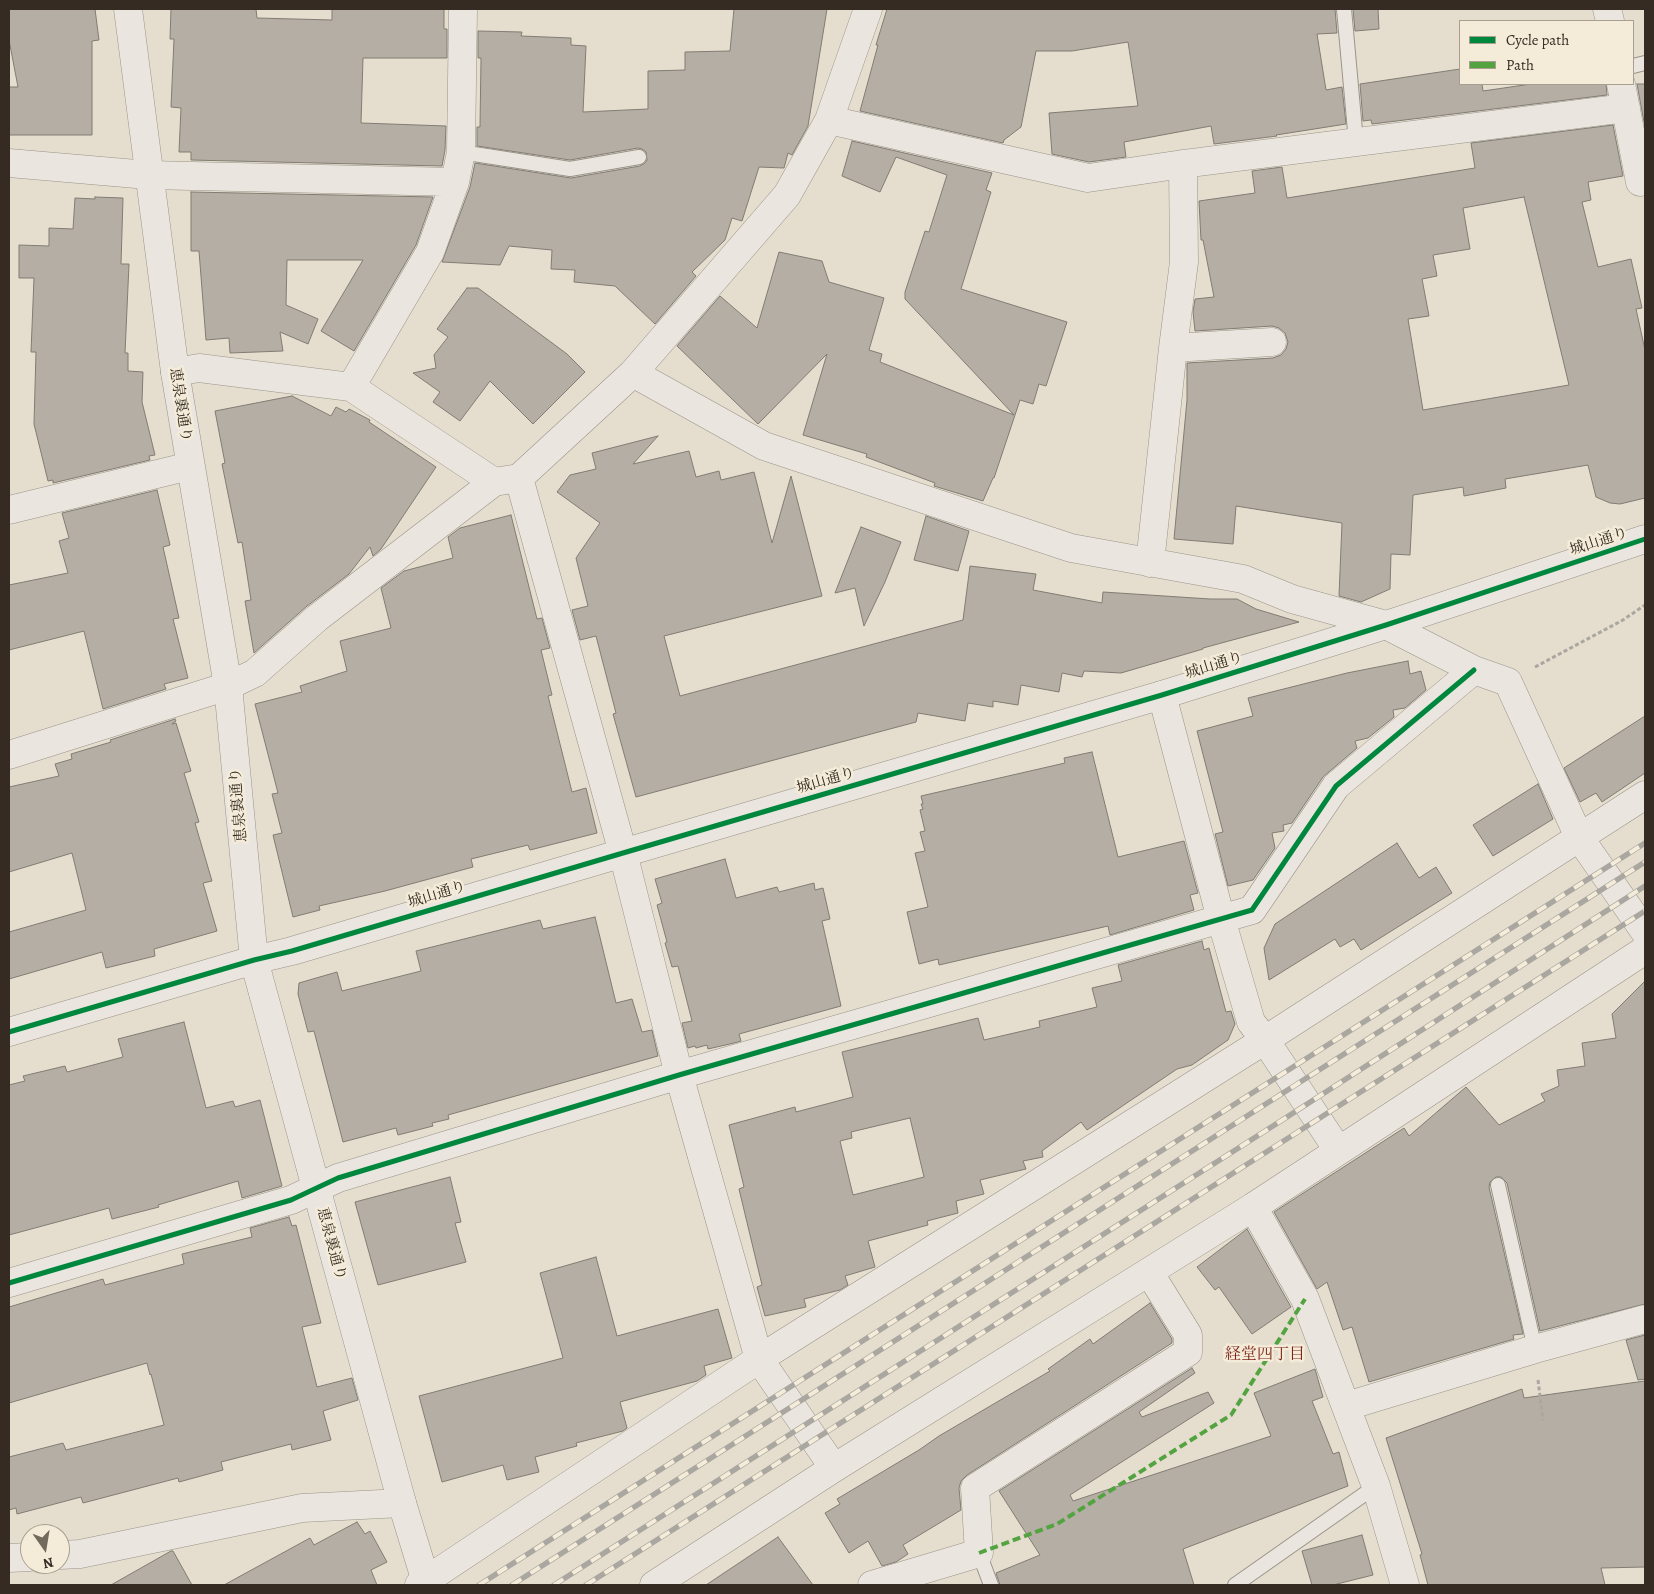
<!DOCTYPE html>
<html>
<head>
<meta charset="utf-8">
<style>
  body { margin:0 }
  #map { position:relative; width:1654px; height:1594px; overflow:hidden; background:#e5dece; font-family:Alegreya,serif }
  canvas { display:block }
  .frame { position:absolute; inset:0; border:10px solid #352b22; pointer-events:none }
  .legend { position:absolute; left:1459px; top:20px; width:175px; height:65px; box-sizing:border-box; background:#f4ecd9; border:1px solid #a89f90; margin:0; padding:6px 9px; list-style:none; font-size:15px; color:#352b22 }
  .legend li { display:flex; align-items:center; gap:10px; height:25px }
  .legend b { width:25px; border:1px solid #a89f90 }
  .north { position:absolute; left:20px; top:1524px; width:50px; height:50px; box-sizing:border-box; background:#f4ecd9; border:1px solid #a89f90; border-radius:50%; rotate:167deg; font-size:14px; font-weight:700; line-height:20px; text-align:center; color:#352b22 }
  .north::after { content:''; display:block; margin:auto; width:18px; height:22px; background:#736a5e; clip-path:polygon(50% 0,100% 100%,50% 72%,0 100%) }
</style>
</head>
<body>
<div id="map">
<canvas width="1654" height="1594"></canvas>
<div class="frame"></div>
<ul class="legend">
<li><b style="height:6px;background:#00873e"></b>Cycle path</li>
<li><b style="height:6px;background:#53a441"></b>Path</li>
</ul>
<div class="north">N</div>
</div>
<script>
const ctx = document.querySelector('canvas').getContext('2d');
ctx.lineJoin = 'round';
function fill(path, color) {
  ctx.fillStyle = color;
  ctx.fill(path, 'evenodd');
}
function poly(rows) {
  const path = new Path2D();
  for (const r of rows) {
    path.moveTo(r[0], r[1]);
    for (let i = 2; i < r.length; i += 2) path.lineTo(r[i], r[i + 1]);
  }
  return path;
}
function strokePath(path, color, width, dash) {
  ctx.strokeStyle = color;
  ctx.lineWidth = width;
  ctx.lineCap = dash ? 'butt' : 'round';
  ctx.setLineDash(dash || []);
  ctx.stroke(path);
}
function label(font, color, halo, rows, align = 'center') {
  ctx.font = font + ' Alegreya,"Noto Serif JP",serif';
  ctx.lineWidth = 5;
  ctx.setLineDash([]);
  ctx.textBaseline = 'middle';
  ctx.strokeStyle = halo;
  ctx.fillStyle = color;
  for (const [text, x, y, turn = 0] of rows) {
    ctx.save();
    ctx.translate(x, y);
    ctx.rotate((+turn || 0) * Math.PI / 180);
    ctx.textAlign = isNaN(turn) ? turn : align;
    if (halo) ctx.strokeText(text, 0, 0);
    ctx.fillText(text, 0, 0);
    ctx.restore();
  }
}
const building = poly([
  [9,9,95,9,99,40,92,41,92,135,9,135,9,87,18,87,9,40,9,9],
  [171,9,256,9,257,18,332,20,332,9,444,9,444,29,447,29,447,58,363,58,361,123,446,126,445,150,442,166,191,160,191,152,179,152,181,108,171,107,174,39,170,39,171,9],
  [734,9,827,9,808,126,792,155,788,153,784,168,759,167,742,221,732,218,725,240,692,272,696,276,655,324,615,286,574,282,575,270,551,269,552,250,509,246,500,265,442,262,470,187,475,163,571,178,640,166,645,163,647,160,646,152,642,149,638,148,570,160,477,146,477,127,480,127,481,58,478,58,478,31,522,32,521,36,571,38,571,45,586,46,583,112,648,109,648,71,685,70,685,52,730,51,734,9],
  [887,9,1335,9,1337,33,1317,34,1326,90,1342,87,1346,124,1276,135,1277,136,1214,144,1211,126,1124,142,1126,157,1089,162,1052,154,1049,113,1138,106,1128,42,1072,51,1036,51,1021,127,1004,140,1003,143,860,111,878,45,876,45,887,9],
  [1353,9,1378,9,1379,29,1355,31,1353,9],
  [1460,69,1460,84,1482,84,1483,91,1531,84,1606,84,1607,95,1372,124,1371,120,1363,121,1360,84,1460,69],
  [1637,84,1645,84,1645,127,1641,106,1637,84],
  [1613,125,1623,176,1588,182,1591,200,1582,202,1598,267,1631,259,1642,308,1636,309,1645,350,1645,498,1620,504,1610,503,1596,497,1588,465,1505,479,1506,488,1464,496,1463,487,1413,495,1410,555,1391,554,1390,589,1361,602,1339,596,1342,523,1236,506,1233,544,1174,539,1187,400,1187,363,1273,358,1281,355,1286,349,1288,342,1285,333,1279,328,1272,326,1195,331,1193,312,1195,299,1214,297,1203,240,1201,240,1199,201,1255,193,1252,171,1282,167,1287,198,1475,168,1471,143,1613,125],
  [1524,197,1569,385,1423,410,1408,319,1429,316,1422,279,1437,276,1433,255,1470,249,1463,208,1524,197],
  [852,141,992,173,986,190,991,192,961,289,1067,322,1046,386,1039,384,1033,404,1020,400,994,478,993,478,983,501,934,486,935,483,866,457,867,454,803,435,827,354,758,424,677,346,720,296,757,328,779,252,822,261,829,282,884,298,869,350,882,354,880,362,1014,415,905,299,905,292,925,231,929,232,947,175,896,157,880,192,842,176,852,141],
  [191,192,433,197,416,245,354,351,321,331,363,260,287,260,286,305,318,319,308,344,280,332,283,351,230,353,229,338,206,340,199,251,191,251,191,192],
  [95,197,123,198,121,264,129,264,125,353,128,353,128,371,143,372,142,402,155,455,149,456,150,460,53,483,53,480,48,481,34,424,36,352,31,352,34,278,19,278,19,245,49,246,49,228,73,229,75,198,95,199,95,197],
  [467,288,478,288,567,354,585,372,533,424,490,381,460,421,433,402,440,392,413,373,436,368,434,355,448,337,437,329,467,288],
  [292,396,331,416,336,407,346,412,349,409,370,420,369,422,436,467,381,549,373,556,370,547,349,574,307,606,254,653,245,601,251,600,242,542,238,543,222,464,225,463,215,411,292,396],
  [658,436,633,464,689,451,696,477,719,471,721,480,754,472,772,543,791,476,822,596,664,636,680,696,963,620,970,566,1036,574,1033,590,1102,603,1103,592,1210,599,1237,599,1256,609,1299,622,1203,648,1203,649,1121,673,1084,671,1082,677,1062,673,1059,692,1021,685,1018,705,993,701,993,707,968,703,965,721,918,713,916,722,636,797,613,714,616,713,596,636,580,640,572,610,588,606,576,558,600,523,557,492,570,475,596,469,592,453,658,436],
  [157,490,170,545,163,547,179,618,173,619,188,678,164,684,166,689,103,709,84,631,9,650,9,585,68,573,59,541,69,538,62,513,157,490],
  [511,515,537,619,542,618,550,648,541,650,552,695,548,696,572,792,586,788,597,833,530,850,528,845,471,859,473,867,385,891,319,906,320,910,293,917,273,835,282,833,272,794,278,793,255,704,302,692,300,686,347,671,340,641,391,628,381,588,404,571,453,558,448,537,460,528,511,515],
  [926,516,969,531,958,571,914,560,926,516],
  [861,527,901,542,885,582,864,626,855,588,835,593,861,527],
  [1408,661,1410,674,1421,671,1426,690,1405,708,1393,710,1394,717,1368,738,1355,741,1357,748,1323,777,1292,823,1283,825,1284,831,1272,833,1275,848,1253,880,1228,886,1215,834,1223,832,1197,731,1253,716,1248,698,1347,673,1408,661],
  [1645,716,1645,773,1602,802,1596,793,1580,802,1564,768,1645,716],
  [175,719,176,721,172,724,176,723,191,771,184,773,199,822,195,823,212,881,203,883,217,931,154,949,155,956,106,968,102,952,9,979,9,932,86,910,72,853,9,872,9,787,59,776,55,764,72,759,71,754,111,742,110,740,175,719],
  [1092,752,1118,857,1184,841,1198,893,1190,895,1194,910,1110,935,1108,926,939,965,938,959,919,964,907,912,928,907,915,853,925,851,920,832,925,831,920,810,923,809,921,804,923,804,921,796,1065,763,1064,758,1092,752],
  [1538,784,1553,819,1493,856,1473,825,1538,784],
  [1397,843,1419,878,1436,867,1452,893,1361,950,1354,939,1340,947,1335,939,1269,980,1264,948,1275,924,1397,843],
  [725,859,736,898,777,887,779,892,814,883,815,890,823,888,830,919,822,921,841,1006,739,1034,741,1041,734,1043,708,1049,707,1045,696,1048,695,1046,688,1048,682,1023,692,1021,678,966,672,967,665,943,667,942,657,905,662,903,655,879,725,859],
  [595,917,616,1003,632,999,642,1032,652,1030,658,1056,448,1115,449,1119,432,1123,433,1126,398,1135,396,1128,343,1142,314,1031,308,1032,298,994,299,983,337,972,342,991,421,971,416,951,540,920,543,929,595,917],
  [1202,941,1204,950,1209,948,1226,1012,1231,1011,1235,1024,1228,1040,1192,1065,1177,1069,1087,1130,1081,1122,1042,1151,1043,1157,1023,1161,1026,1169,980,1180,984,1194,956,1201,958,1213,927,1221,928,1225,868,1241,875,1267,845,1276,848,1285,840,1290,804,1299,806,1307,765,1316,757,1287,762,1285,739,1189,744,1187,729,1125,795,1107,796,1112,853,1097,842,1052,978,1018,984,1040,1040,1027,1039,1021,1097,1007,1092,988,1122,981,1118,965,1202,941],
  [910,1118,924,1177,853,1195,840,1141,852,1138,851,1132,910,1118],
  [1645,981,1645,1304,1540,1331,1507,1183,1501,1177,1496,1177,1490,1182,1489,1187,1523,1334,1513,1335,1514,1339,1369,1382,1352,1327,1343,1330,1327,1282,1317,1289,1274,1212,1404,1128,1409,1136,1466,1087,1499,1125,1545,1101,1541,1094,1559,1086,1557,1070,1585,1066,1582,1043,1616,1038,1612,1014,1645,981],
  [184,1022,206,1108,233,1101,235,1107,260,1100,282,1186,242,1198,238,1181,158,1205,159,1207,112,1219,109,1208,9,1235,9,1085,25,1081,23,1076,65,1066,67,1072,123,1057,118,1039,184,1022],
  [450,1177,461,1222,455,1223,466,1262,378,1285,355,1202,450,1177],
  [289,1217,292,1226,296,1225,321,1323,302,1327,317,1387,352,1378,358,1400,323,1411,331,1440,292,1450,291,1444,221,1462,223,1470,179,1482,178,1478,83,1503,81,1497,17,1514,16,1508,9,1510,9,1457,63,1443,66,1450,164,1425,151,1374,150,1375,147,1363,9,1403,9,1307,103,1279,105,1285,184,1264,182,1254,252,1237,250,1228,289,1217],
  [1247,1229,1291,1307,1252,1334,1219,1287,1215,1290,1197,1267,1247,1229],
  [596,1257,617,1336,718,1309,732,1358,704,1366,706,1375,697,1381,620,1402,627,1428,623,1431,576,1443,577,1446,535,1457,539,1472,507,1480,503,1465,442,1482,419,1396,563,1358,540,1273,596,1257],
  [1150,1303,1172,1339,1172,1343,967,1475,961,1481,959,1488,961,1510,903,1545,908,1554,896,1562,882,1566,868,1541,849,1553,825,1513,840,1504,837,1499,919,1450,939,1436,1050,1371,1048,1369,1090,1339,1093,1344,1150,1303],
  [1645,1335,1645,1379,1638,1380,1626,1340,1645,1335],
  [1192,1368,1195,1373,1139,1412,1142,1417,1208,1392,1214,1403,1070,1495,1073,1501,1271,1436,1254,1393,1315,1369,1323,1397,1312,1401,1333,1454,1339,1452,1348,1486,1183,1549,1194,1585,1000,1585,996,1573,1040,1555,999,1491,1192,1368],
  [1645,1381,1645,1567,1601,1568,1605,1585,1428,1585,1420,1555,1422,1554,1386,1438,1522,1389,1524,1398,1645,1381],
  [357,1522,365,1534,370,1531,387,1562,371,1570,377,1585,224,1585,310,1538,314,1545,357,1522],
  [1362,1535,1373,1575,1333,1585,1312,1585,1302,1551,1362,1535],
  [778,1537,813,1585,706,1585,778,1537],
  [171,1551,173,1551,192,1585,111,1585,171,1551]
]);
const path = poly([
  [1535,667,1623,620,1645,605],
  [1538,1380,1543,1420]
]);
const service = poly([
  [1344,9,1356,142],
  [1633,66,1645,63],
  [461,152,570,169,639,157],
  [1498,1185,1535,1349],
  [979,1553,991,1585],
  [1235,1585,1376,1486]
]);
const minor = poly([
  [1607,9,1610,21],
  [1621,84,1640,182,1645,181],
  [829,120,1088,178,1183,164,1626,108],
  [9,163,148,175,455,182],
  [1173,348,1272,342],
  [175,372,199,368,351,387,494,482],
  [633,373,764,446,1071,548,1243,579,1292,599,1386,625,1474,670,1508,682,1579,837,1645,932],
  [351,387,430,252,455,182,461,152,463,9],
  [519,478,623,853,679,1075,759,1359,834,1468],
  [9,510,190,466],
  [1150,563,1173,348,1184,262,1183,164],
  [1162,695,1221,919,1251,1022,1265,1040,1338,1150],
  [9,755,228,686,255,673,317,618,494,482,519,478,633,373,787,195,829,120,868,9],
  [1253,1207,1305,1299,1376,1486,1405,1585],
  [9,1283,291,1200,338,1178,679,1075,1252,910,1336,786,1474,670],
  [1347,1406,1535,1349,1645,1319],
  [60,1555,80,1554,302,1508,402,1503],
  [9,1558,30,1557],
  [419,1585,759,1359,1265,1040,1645,795],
  [654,1585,834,1468,1253,1207,1645,950],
  [872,1585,979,1553,975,1488,1188,1352,1188,1335,1149,1272]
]);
const tertiary = poly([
  [128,9,175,372,228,686,254,960,402,1503,427,1585],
  [9,1032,254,960,292,951,623,853,1162,695,1386,625,1645,539]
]);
const rail = poly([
  [479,1585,1645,843],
  [512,1585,1645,862],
  [554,1585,1287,1117,1645,886],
  [586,1585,1645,911]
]);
const quiet = poly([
  [979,1553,1057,1524,1231,1415,1305,1299]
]);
const cycleway = poly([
  [9,1032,254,960,292,951,623,853,1162,695,1386,625,1645,539],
  [9,1283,291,1200,338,1178,679,1075,1252,910,1336,786,1474,670]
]);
const streetNames = [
  ["恵泉裏通り",180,405,81],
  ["城山通り",1599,542,-18],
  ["城山通り",1214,666,-17],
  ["城山通り",826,781,-16],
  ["恵泉裏通り",239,805,-95],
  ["城山通り",437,895,-17],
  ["恵泉裏通り",331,1244,75]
];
const neighbourhoodNames = [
  ["経堂四丁目",1265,1355]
];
fill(building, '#b4aea4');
strokePath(building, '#817c73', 1);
strokePath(service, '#99948a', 16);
strokePath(minor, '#99948a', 29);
strokePath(tertiary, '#99948a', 29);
strokePath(path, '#aaa7a0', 3, [4, 2.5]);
strokePath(service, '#eae6df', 14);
strokePath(minor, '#eae6df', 28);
strokePath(tertiary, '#eae6df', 28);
strokePath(rail, '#aaa7a0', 5.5);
strokePath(rail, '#f4ecd9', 4, [11]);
strokePath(quiet, '#53a441', 4, [8, 4]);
strokePath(cycleway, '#00873e', 5);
label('15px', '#352b22', '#f4ecd9', streetNames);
label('16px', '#7a1f14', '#f4ecd9', neighbourhoodNames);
</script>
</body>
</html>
